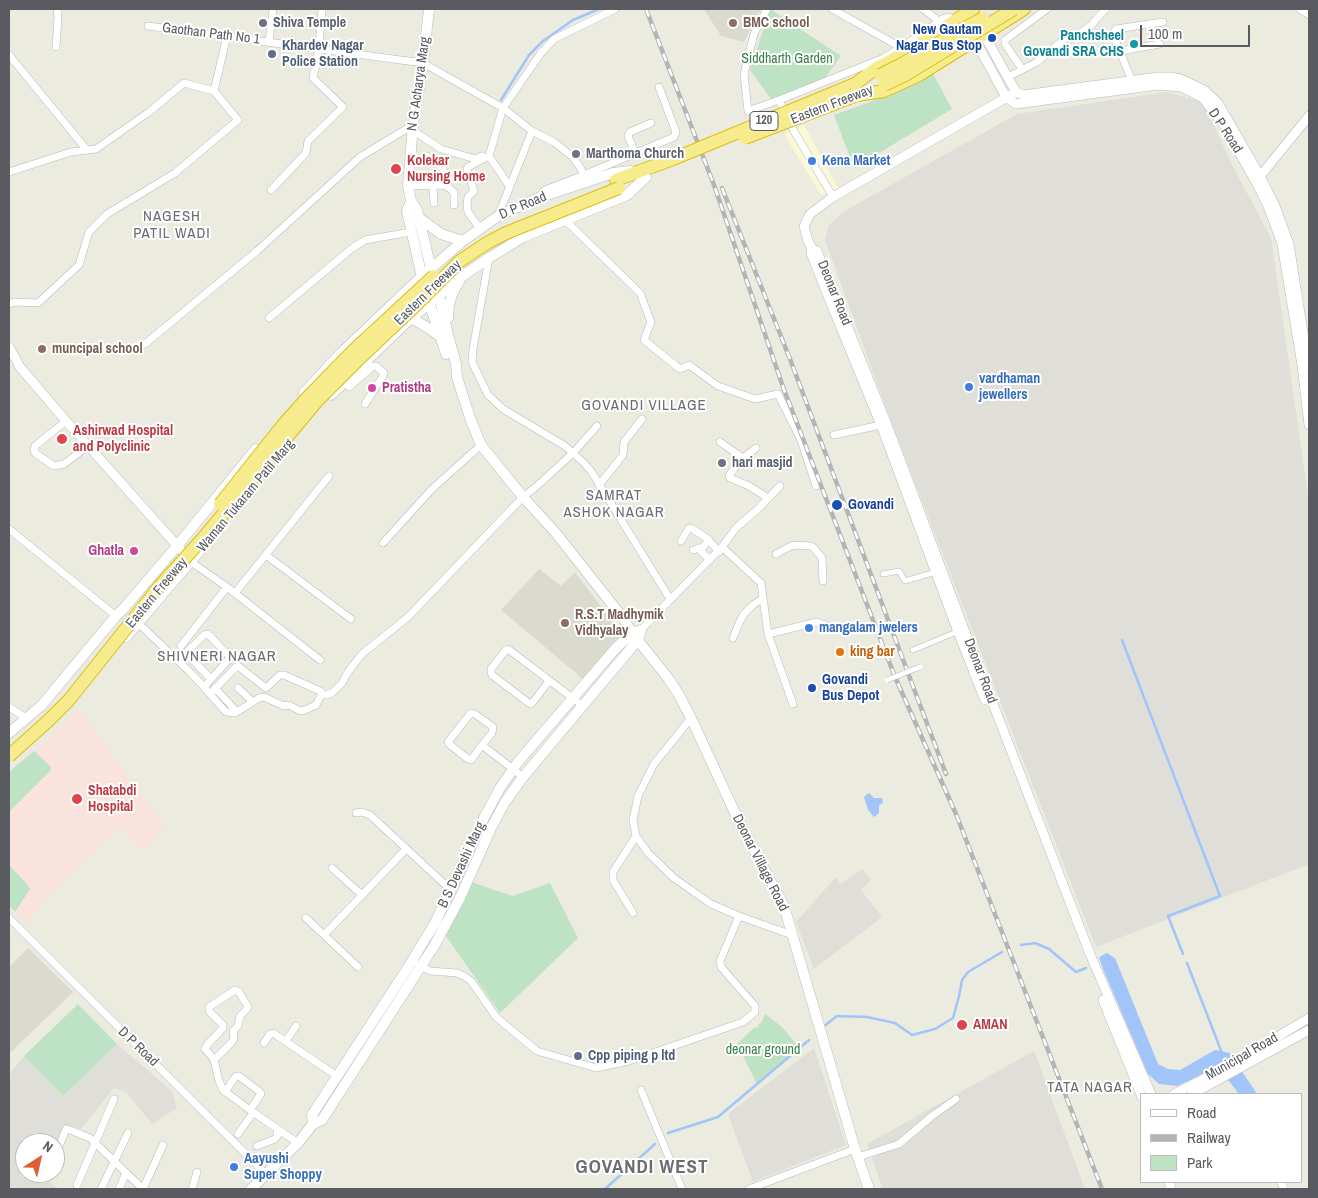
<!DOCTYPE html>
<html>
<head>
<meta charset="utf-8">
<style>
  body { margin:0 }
  #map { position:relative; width:1318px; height:1198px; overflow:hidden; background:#ebebe0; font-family:"Archivo Narrow",sans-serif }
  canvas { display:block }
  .frame { position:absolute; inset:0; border:10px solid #595b60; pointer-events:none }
  .legend { position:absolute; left:1140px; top:1093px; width:162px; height:90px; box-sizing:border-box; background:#fff; border:1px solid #bdbdbf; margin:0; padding:6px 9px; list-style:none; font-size:15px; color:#595b60 }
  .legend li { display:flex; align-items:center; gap:10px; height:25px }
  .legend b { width:25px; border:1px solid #bdbdbf }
  .north { position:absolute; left:15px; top:1133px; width:50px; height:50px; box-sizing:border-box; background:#fff; border:1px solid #bdbdbf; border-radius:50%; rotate:35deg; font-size:14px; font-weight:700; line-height:20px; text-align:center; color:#595b60 }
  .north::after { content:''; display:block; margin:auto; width:18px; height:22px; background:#dd5d34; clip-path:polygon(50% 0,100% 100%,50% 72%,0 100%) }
  .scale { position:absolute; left:1140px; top:25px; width:110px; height:22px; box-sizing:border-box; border:2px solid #595b60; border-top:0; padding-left:6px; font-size:15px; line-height:18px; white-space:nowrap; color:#595b60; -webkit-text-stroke:4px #fff; paint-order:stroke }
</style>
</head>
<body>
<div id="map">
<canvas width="1318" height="1198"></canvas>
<div class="frame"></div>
<ul class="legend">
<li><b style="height:6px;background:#fff"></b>Road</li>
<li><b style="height:6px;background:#b3b4b4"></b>Railway</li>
<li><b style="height:14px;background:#bee2c4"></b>Park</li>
</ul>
<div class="north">N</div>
<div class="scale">100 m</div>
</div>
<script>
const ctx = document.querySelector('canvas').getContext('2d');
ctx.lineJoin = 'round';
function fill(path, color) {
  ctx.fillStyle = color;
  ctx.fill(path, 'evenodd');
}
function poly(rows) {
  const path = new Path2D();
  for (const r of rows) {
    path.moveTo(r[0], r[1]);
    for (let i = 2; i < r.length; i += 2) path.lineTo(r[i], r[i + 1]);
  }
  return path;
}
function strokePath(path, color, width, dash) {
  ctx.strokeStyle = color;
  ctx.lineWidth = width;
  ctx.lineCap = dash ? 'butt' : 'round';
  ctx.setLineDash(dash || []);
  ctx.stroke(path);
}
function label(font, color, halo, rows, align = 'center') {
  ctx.font = font + ' "Archivo Narrow",sans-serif';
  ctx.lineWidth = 4;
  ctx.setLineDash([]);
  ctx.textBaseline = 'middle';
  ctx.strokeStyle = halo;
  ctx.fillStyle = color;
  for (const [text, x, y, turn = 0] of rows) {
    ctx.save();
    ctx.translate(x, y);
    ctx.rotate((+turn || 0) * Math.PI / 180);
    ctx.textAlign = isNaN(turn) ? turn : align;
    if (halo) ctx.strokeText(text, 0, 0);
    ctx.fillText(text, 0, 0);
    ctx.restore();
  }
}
const commercial = poly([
  [804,125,838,188,821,195,784,134]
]);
const industrial = poly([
  [1167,92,1198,101,1205,106,1231,163,1271,238,1309,502,1309,864,1096,947,889,416,825,240,829,225,843,212,1017,114],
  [863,869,871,879,861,890,882,917,814,969,796,922,836,877,840,884],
  [117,1044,172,1091,177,1108,152,1124,126,1092,114,1088,81,1129,64,1125,55,1150,55,1143,25,1143,25,1173,46,1173,45,1179,59,1189,9,1189,9,1075,24,1056,63,1096],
  [814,1048,846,1145,753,1182,728,1114],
  [1034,1051,1085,1189,883,1189,867,1144]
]);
const education = poly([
  [704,9,761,9,744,42,721,36],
  [539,569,561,586,575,572,623,636,583,679,501,610],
  [28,948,73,992,9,1054,9,967]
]);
const medical = poly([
  [79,709,165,827,143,851,120,827,45,900,27,923,9,905,9,772,39,747]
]);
const green = poly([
  [770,9,841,56,824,79,771,99,750,70],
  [932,72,952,109,854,168,834,115,870,102,903,89],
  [34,751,50,766,51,770,9,812,9,772],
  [9,865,27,884,30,889,15,912,9,905],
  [465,880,513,896,550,883,578,938,500,1013,446,936],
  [78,1004,117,1044,63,1096,24,1056],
  [765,1014,782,1027,800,1048,757,1084,737,1044,755,1027,759,1028,758,1025,761,1023]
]);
const water = poly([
  [869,793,874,798,882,798,883,803,879,805,879,813,874,817,868,810,864,797],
  [1107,953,1115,958,1158,1064,1168,1069,1180,1070,1215,1050,1230,1053,1257,1094,1239,1094,1218,1067,1177,1086,1159,1084,1148,1074,1103,969,1099,957]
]);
const stream = poly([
  [501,100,529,55,543,41,573,20,599,9],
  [1122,640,1220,896,1168,916,1183,954],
  [1021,945,1035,943,1049,949,1076,972,1086,968],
  [1187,963,1222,1053],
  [823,1027,837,1016,867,1017,895,1023,912,1035,935,1029,953,1018,959,996,962,980,968,972,1002,952],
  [668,1133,718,1117,809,1040],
  [605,1189,655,1144]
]);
const pedestrian = poly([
  [883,574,899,571,905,581,936,572],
  [913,650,959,631]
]);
const minor = poly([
  [767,9,754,34,744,74,748,111,779,100,795,133,833,197],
  [832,9,893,43,900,48],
  [923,9,935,18],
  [148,26,423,63,503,108,532,131,498,216],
  [269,42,273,9],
  [56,47,58,17,57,9],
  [1120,51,1160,44],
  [9,55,87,150],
  [1022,69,1005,44,1005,40,1047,9],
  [1008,77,1037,62,1054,48,1068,36,1071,34,1079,34,1092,25,1096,19,1106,9],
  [1132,81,1113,35,1116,29,1163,22],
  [214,91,227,36],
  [779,100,884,58,917,37,942,19,948,17,954,21],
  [412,130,441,149,472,158,475,159,482,156],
  [532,131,554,142,573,157,581,169,584,175,545,190,539,197],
  [635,153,628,136,630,132,651,123],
  [427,156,442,168,445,173,446,181,445,185],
  [489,156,510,187],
  [9,172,71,152,96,149,149,112,184,83,214,91,238,120,175,173,107,214,89,232,79,265,38,303,14,302,9,304],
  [584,175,674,137,676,132,659,87],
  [408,186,445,185,454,192,454,205],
  [433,186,434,203],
  [271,190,306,153,308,141,343,107,313,78,319,48,322,9],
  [565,220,640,293,651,322,644,340,680,369,689,365,718,386,755,399,778,394,801,440,816,486],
  [480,229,468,212,467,205,468,197,474,191,467,169,468,167,489,156,503,108,541,53,554,39,615,9],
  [489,258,473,349,472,362,488,395,503,409,565,446,584,463,591,471,670,599],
  [269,318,351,249,365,240,411,232],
  [145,344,257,251,360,157,413,125],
  [349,387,373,366,376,366,384,373,383,376,365,404],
  [66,421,35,446,34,450,35,453,54,466,64,464,88,446],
  [834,435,881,425],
  [720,442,743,458,736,466,729,476,730,478,749,486,768,498],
  [743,458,756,448],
  [599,485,623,455,624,442,642,419],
  [9,529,116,616],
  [681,541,689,528,691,528,708,539,719,552],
  [383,543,432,489,481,445],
  [722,547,736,528,758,509,780,486],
  [698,548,710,560],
  [693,550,703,547,709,540],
  [776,554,791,546,797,545,810,546,813,547,822,558,823,581],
  [266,555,351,619],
  [191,562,227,587,320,660],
  [235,593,329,476],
  [138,623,191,673,204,687,210,694,226,712,235,713,259,698,264,697,284,706,289,705,300,711,305,710,316,705,322,693,320,691,284,675,280,675,266,688,238,666,235,668,210,694],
  [641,630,659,611,722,547,761,583,768,634,793,704],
  [768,634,817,622,828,626],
  [733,638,740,621,744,614,753,605,763,598],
  [181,646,227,587],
  [186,653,211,679],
  [178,661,204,635,208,634,229,656,229,659,204,687],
  [549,681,533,702,530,704,492,675,491,672,491,669,505,651,508,649,583,706],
  [215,688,237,712],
  [238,688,253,702],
  [321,695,327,695,333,692,342,683,348,672,362,654,408,617,523,497,537,486,573,453,597,426],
  [9,707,26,718],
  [691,718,654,764,638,796,633,820,636,836,648,853,674,878,711,904,739,916,792,935],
  [482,745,471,760,468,759,449,744,448,742,470,714,472,713,475,714,493,727,492,733,482,745,523,777],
  [356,813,362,812,370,815,452,891],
  [332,868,362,895],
  [633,913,613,880,613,872,636,836],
  [9,918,267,1175],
  [306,918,358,967],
  [324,935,406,849],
  [417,964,430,971,457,973,464,976,471,981,496,1017,537,1051,596,1068,629,1061,743,1022,755,1012,755,1006,721,967,720,961,739,916],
  [286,1041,296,1026],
  [264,1043,270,1034,273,1033,337,1076],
  [214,1060,231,1043,234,1039,233,1031,238,1026,240,1016,246,1010,248,1007,239,992,235,990,209,1007,209,1011,223,1025,223,1028,207,1045,205,1049,213,1058,215,1064,219,1081,223,1090,250,1110,298,1143],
  [641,1090,682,1189],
  [225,1092,236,1076,239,1076,260,1092,261,1094,250,1110],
  [238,1134,253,1113],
  [257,1146,275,1139,278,1135,277,1133,278,1129],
  [55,1157,66,1129,70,1130,90,1138,143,1189],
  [858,1157,899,1144,932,1116,956,1099],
  [1281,1182,1284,1189],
  [77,1185,114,1099],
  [101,1189,128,1133],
  [119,1189,126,1173],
  [143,1189,163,1145],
  [192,1189,197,1172],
  [749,1189,855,1149]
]);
const tertiary = poly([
  [982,31,1016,92],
  [973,36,1006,97,1016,104,1158,85,1181,87,1203,98,1223,124,1256,182,1268,206,1282,244,1302,365,1309,425],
  [1016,92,833,197,810,214,804,226,808,241,812,248,817,251,887,425,964,629,1090,954,1151,1094],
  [1016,92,1023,95,1159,77,1170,77,1181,79,1204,90,1218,103,1260,176,1275,206,1289,244,1309,370],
  [1257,180,1309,116],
  [812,248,811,253,828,296,881,425,958,632,985,700],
  [9,347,20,367,66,421,190,560],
  [1103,1000,1142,1097],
  [1174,1094,1225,1068,1309,1018],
  [1192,1094,1309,1030],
  [1169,1182,1171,1189]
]);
const secondary = poly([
  [1302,9,1309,13],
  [411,201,417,210,431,269,439,296,448,335,456,364,457,377,470,418,481,445,523,497,555,532,623,618,632,633,668,678,679,695,691,718,742,828,784,906,855,1149,869,1189],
  [418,217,441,234,463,241],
  [423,282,407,211,411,201,408,186,413,125,423,63,429,9],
  [428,299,446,354],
  [411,318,425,326,441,337],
  [448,318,449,304,453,292,459,282],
  [304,393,341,353,421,277,463,241,498,216,538,198,613,173,630,171],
  [331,395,411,318,464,275,489,258,523,237,627,195,646,177],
  [126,637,209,540],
  [9,733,42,705,116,616,124,608,177,546,256,449],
  [313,1124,312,1115,407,969,435,923,484,818,500,788,518,762,615,649,632,633,638,631],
  [251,1189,298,1143,313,1124,322,1120,434,946,460,898,491,828,505,802,523,777,563,729,638,640,641,630]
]);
const motorway = poly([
  [855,84,875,69,912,49,973,9],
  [857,95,884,91,919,75,1024,9],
  [616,180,673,159]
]);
const rail = poly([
  [646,9,714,185,783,387,895,677,956,814,1102,1189],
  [722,188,790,359,946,774]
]);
const pedestrianBridge = poly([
  [887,680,920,667]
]);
const motorwayBridge = poly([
  [880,75,900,65,983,18],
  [884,85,905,75,1014,9],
  [745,138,857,95],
  [673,159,855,84],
  [220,504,283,425,307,398,353,351,434,276],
  [9,756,49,720,69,700,159,587,204,537,317,401,358,360,414,307,460,261,487,243,506,233,619,188]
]);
const markers = [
  [263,23,5,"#6b7280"],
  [733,23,5,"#8d6e63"],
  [992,38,5,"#1a4fb4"],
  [1134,44,5,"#0f9aa8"],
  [272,54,5,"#5c6f8a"],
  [576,154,5,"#6b7280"],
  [812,161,5,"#3f7fe0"],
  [396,169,6,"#e0444e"],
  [42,349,5,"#8d6e63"],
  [969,387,5,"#3f7fe0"],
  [372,388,5,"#d1479c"],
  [62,439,6,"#e0444e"],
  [722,463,5,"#6b7280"],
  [837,505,6,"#1a4fb4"],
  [134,551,5,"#d1479c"],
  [565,623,5,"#8d6e63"],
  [809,628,5,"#3f7fe0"],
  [840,652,5,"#e8710a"],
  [812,688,5,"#1a4fb4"],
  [77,799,6,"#e0444e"],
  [962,1025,6,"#e0444e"],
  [578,1056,5,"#5c6f8a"],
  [234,1167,5,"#3f7fe0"]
];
const shields = [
  [764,121,28]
];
const shieldNames = [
  ["120",764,121]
];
const worshipNames = [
  ["Shiva Temple",273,23],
  ["Marthoma Church",586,154],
  ["hari masjid",732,463]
];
const educationNames = [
  ["BMC school",743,23],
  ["muncipal school",52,349],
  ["R.S.T Madhymik",575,615],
  ["Vidhyalay",575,631]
];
const transitNames = [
  ["New Gautam",982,30,"right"],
  ["Nagar Bus Stop",982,46,"right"],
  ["Govandi",848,505],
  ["Govandi",822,680],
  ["Bus Depot",822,696]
];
const streetNames = [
  ["Gaothan Path No 1",211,34,7],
  ["N G Acharya Marg",419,84,-82],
  ["Eastern Freeway",832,105,-21],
  ["D P Road",1225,131,57],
  ["D P Road",523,206,-23],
  ["Eastern Freeway",428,293,-44],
  ["Deonar Road",834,293,68],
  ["Waman Tukaram Patil Marg",246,496,-50],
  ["Eastern Freeway",157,593,-50],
  ["Deonar Road",980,671,69],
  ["Deonar Village Road",760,863,63],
  ["B S Devashi Marg",462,865,-65],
  ["D P Road",138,1047,44],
  ["Municipal Road",1242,1057,-30]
];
const cultureNames = [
  ["Panchsheel",1124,36],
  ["Govandi SRA CHS",1124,52]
];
const serviceNames = [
  ["Khardev Nagar",282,46],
  ["Police Station",282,62],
  ["Cpp piping p ltd",588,1056]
];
const parkNames = [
  ["Siddharth Garden",787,59],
  ["deonar ground",763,1050]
];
const healthNames = [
  ["Kolekar",407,161],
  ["Nursing Home",407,177],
  ["Ashirwad Hospital",73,431],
  ["and Polyclinic",73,447],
  ["Shatabdi",88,791],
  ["Hospital",88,807],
  ["AMAN",973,1025]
];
const shopNames = [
  ["Kena Market",822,161],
  ["vardhaman",979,379],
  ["jewellers",979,395],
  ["mangalam jwelers",819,628],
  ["Aayushi",244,1159],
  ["Super Shoppy",244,1175]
];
const hotelNames = [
  ["Pratistha",382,388],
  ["Ghatla",124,551,"right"]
];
const foodNames = [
  ["king bar",850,652]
];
const neighbourhoodNames = [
  ["NAGESH",172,217],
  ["PATIL WADI",172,234],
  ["GOVANDI VILLAGE",644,406],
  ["SAMRAT",614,496],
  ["ASHOK NAGAR",614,513],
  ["SHIVNERI NAGAR",217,657],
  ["TATA NAGAR",1090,1088]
];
const districtNames = [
  ["GOVANDI WEST",642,1168]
];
fill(commercial, '#fbf8d6');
fill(industrial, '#dfded8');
fill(education, '#dbdacf');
fill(medical, '#f9e3dc');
fill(green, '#bee2c4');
fill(water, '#a2c5f9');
strokePath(stream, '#a2c5f9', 2.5);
strokePath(pedestrian, '#b8b9be', 6);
strokePath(minor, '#b8b9be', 8);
strokePath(tertiary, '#b8b9be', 10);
strokePath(secondary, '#b9bbc1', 11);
strokePath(motorway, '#ddbf0e', 14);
strokePath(pedestrian, '#fff', 5);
strokePath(minor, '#fff', 7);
strokePath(tertiary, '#fff', 9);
strokePath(secondary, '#fff', 10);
strokePath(motorway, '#f6ec8d', 12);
strokePath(rail, '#b3b4b4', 4.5);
strokePath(rail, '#fff', 2.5, [8]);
strokePath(pedestrianBridge, '#b8b9be', 6, []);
strokePath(motorwayBridge, '#ddbf0e', 14, []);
strokePath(pedestrianBridge, '#fff', 5);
strokePath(motorwayBridge, '#f6ec8d', 12);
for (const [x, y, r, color] of markers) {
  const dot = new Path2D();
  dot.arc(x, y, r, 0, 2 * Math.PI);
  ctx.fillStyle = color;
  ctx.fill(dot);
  strokePath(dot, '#fff', 2);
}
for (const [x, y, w] of shields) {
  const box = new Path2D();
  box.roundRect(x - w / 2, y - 9.5, w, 19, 4);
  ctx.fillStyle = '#fff';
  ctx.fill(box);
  strokePath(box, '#595b60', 1);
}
label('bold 12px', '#595b60', null, shieldNames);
label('bold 14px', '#5b616d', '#fff', worshipNames, 'left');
label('bold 14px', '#785e54', '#fff', educationNames, 'left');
label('bold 14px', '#164399', '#fff', transitNames, 'left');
label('14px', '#595b60', '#fff', streetNames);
label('bold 14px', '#0d838f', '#fff', cultureNames, 'right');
label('bold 14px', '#4e5e75', '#fff', serviceNames, 'left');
label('14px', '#398048', '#fff', parkNames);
label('bold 14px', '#be3a42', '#fff', healthNames, 'left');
label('bold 14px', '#366cbe', '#fff', shopNames, 'left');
label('bold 14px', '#b23c85', '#fff', hotelNames, 'left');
label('bold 14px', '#c56008', '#fff', foodNames, 'left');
ctx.letterSpacing = '1px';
label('15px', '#6a6d72', '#fff', neighbourhoodNames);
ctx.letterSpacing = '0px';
ctx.letterSpacing = '1px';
label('bold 19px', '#6a6d72', '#fff', districtNames);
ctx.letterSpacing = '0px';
</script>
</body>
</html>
